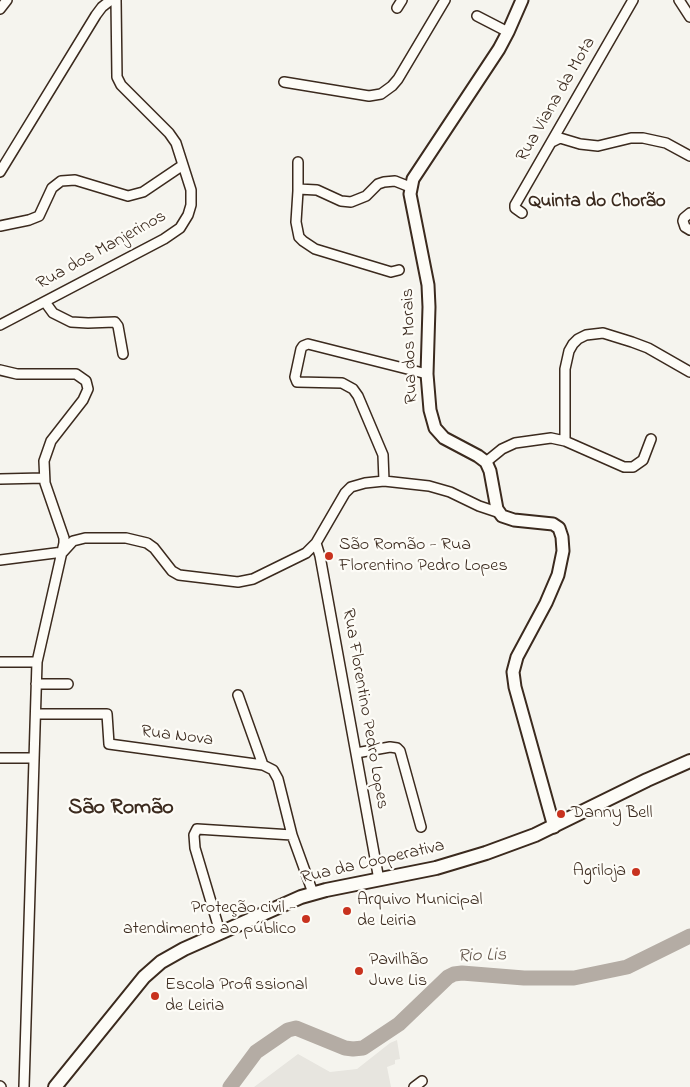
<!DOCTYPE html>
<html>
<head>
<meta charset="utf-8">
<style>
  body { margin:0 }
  canvas { display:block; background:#f5f4ee }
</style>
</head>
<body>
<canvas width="690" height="1087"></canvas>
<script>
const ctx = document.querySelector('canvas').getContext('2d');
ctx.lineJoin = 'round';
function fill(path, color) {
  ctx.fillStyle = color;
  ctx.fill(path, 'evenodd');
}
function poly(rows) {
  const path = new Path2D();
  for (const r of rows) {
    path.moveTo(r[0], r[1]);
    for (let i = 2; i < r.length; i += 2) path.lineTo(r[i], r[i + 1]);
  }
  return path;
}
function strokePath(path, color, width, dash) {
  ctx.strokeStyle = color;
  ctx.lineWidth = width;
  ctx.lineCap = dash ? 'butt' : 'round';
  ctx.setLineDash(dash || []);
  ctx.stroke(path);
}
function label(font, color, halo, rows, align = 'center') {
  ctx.font = font + ' "Indie Flower",sans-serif';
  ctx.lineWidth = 4.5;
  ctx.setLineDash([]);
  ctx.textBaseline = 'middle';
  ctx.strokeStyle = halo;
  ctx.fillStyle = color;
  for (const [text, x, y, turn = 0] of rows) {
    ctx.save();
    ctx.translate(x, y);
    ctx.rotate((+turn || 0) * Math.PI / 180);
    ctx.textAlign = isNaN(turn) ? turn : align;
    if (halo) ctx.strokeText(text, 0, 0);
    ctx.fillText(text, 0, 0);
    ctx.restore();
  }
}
const built = poly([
  [397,1040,400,1059,395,1060,395,1064,387,1067,391,1087,254,1087,298,1054,330,1072,357,1069,390,1043]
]);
const river = poly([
  [230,1087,256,1052,288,1030,296,1028,345,1048,353,1049,363,1048,399,1024,448,977,454,974,462,973,524,978,574,978,627,967,690,936]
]);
const minor = poly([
  [679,0,690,17],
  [397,8,402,0],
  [0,9,7,0],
  [477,16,508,32],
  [284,82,369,96,381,94,392,86,398,79,445,0],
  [552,142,560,138,580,144,598,146,631,138,643,138,666,143,690,156],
  [298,162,298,191,296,222,299,237,303,241,315,249,391,272,399,270],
  [0,172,96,15,102,7,111,0],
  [298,189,317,190,341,201,351,202,366,196,378,184,384,182,395,181,410,187],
  [522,213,515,208,515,205,633,0],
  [690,213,684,218,683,221,685,227,690,230],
  [0,226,29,220,39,216,52,188,61,181,75,180,128,196,143,192,183,165],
  [45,302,53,313,71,322,88,323,115,322,118,326,123,354],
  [0,325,164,239,180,228,188,215,191,205,191,190,176,143,169,133,121,85,117,77,116,0],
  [0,370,17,374,76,374,86,381,88,389,83,400,51,441,44,461,45,483,64,538,64,543,37,662,24,1087],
  [565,441,624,467,633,467,643,460,651,439],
  [486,462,502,449,515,443,551,438,565,441,565,369,569,351,573,344,578,339,586,335,603,333,632,342,648,348,690,372],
  [0,479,44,478],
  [384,481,383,455,358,396,353,389,342,383,297,382,295,377,301,349,303,346,308,344,427,374],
  [316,543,320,556,379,880],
  [0,560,63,552,73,541,85,538,126,538,147,543,154,548,172,571,179,575,238,582,253,579,306,553,316,543,345,493,351,487,365,483,384,481,429,486,450,492,479,506,500,513],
  [0,662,37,662],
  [36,684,68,684],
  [238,695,263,765],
  [36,714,107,714,109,744,263,765,273,770,278,779,292,835],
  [356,753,390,747,397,748,400,751,421,827],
  [0,758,34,758],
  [220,932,195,848,194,835,197,829,292,835,313,893],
  [0,1086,1,1087],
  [414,1087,422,1081]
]);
const tertiary = poly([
  [522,0,508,32,499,49,413,179,410,194,428,285,429,307,427,374,430,410,435,428,444,438,478,456,486,462,490,471,497,509,502,516,514,520,553,524,559,528,562,537,563,551,558,575,546,603,517,657,513,672,515,687,554,827]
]);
const secondary = poly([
  [55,1087,144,977,161,962,184,949,301,897,326,890,436,868,486,853,535,835,647,780,690,761]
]);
const markers = [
  [329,556,5,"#c8321e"],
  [561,814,5,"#c8321e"],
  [636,872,5,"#c8321e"],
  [347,911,5,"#c8321e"],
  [306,919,5,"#c8321e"],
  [359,971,5,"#c8321e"],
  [155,996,5,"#c8321e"]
];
const streetNames = [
  ["Rua Viana da Mota",557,100,-60],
  ["Rua dos Manjerinos",102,251,-29],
  ["Rua dos Morais",411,346,-92],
  ["Rua Florentino Pedro Lopes",364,709,80],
  ["Rua Nova",177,737,7],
  ["Rua da Cooperativa",373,863,-13]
];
const poiNames = [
  ["São Romão - Rua",339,546],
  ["Florentino Pedro Lopes",339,567],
  ["Danny Bell",571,814],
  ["Agriloja",626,872,"right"],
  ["Arquivo Municipal",357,901],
  ["de Leiria",357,922],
  ["Proteção civil -",296,909,"right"],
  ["atendimento ao público",296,930,"right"],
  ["Pavilhão",369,961],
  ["Juve Lis",369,982],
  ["Escola Profissional",165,986],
  ["de Leiria",165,1007]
];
const neighbourhoodNames = [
  ["Quinta do Chorão",597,203]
];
const waterNames = [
  ["Rio Lis",482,957,-2]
];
const districtNames = [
  ["São Romão",121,809]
];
fill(built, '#e7e5df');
strokePath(river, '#b4aca4', 15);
strokePath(minor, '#3b2a1e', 12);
strokePath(tertiary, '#3b2a1e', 15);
strokePath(secondary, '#3b2a1e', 16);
strokePath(minor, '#fdfcf7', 9);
strokePath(tertiary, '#fdfcf7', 11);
strokePath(secondary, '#fdfcf7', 12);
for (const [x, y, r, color] of markers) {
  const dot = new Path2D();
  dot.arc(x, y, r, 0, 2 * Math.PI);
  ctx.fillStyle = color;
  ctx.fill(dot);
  strokePath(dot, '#fdfcf7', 2);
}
label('18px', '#3b2a1e', '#fdfcf7', streetNames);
label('18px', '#3b2a1e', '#fdfcf7', poiNames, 'left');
label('bold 19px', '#3b2a1e', '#fdfcf7', neighbourhoodNames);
label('italic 19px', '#65584d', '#fdfcf7', waterNames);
label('bold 22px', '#3b2a1e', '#fdfcf7', districtNames);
</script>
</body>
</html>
